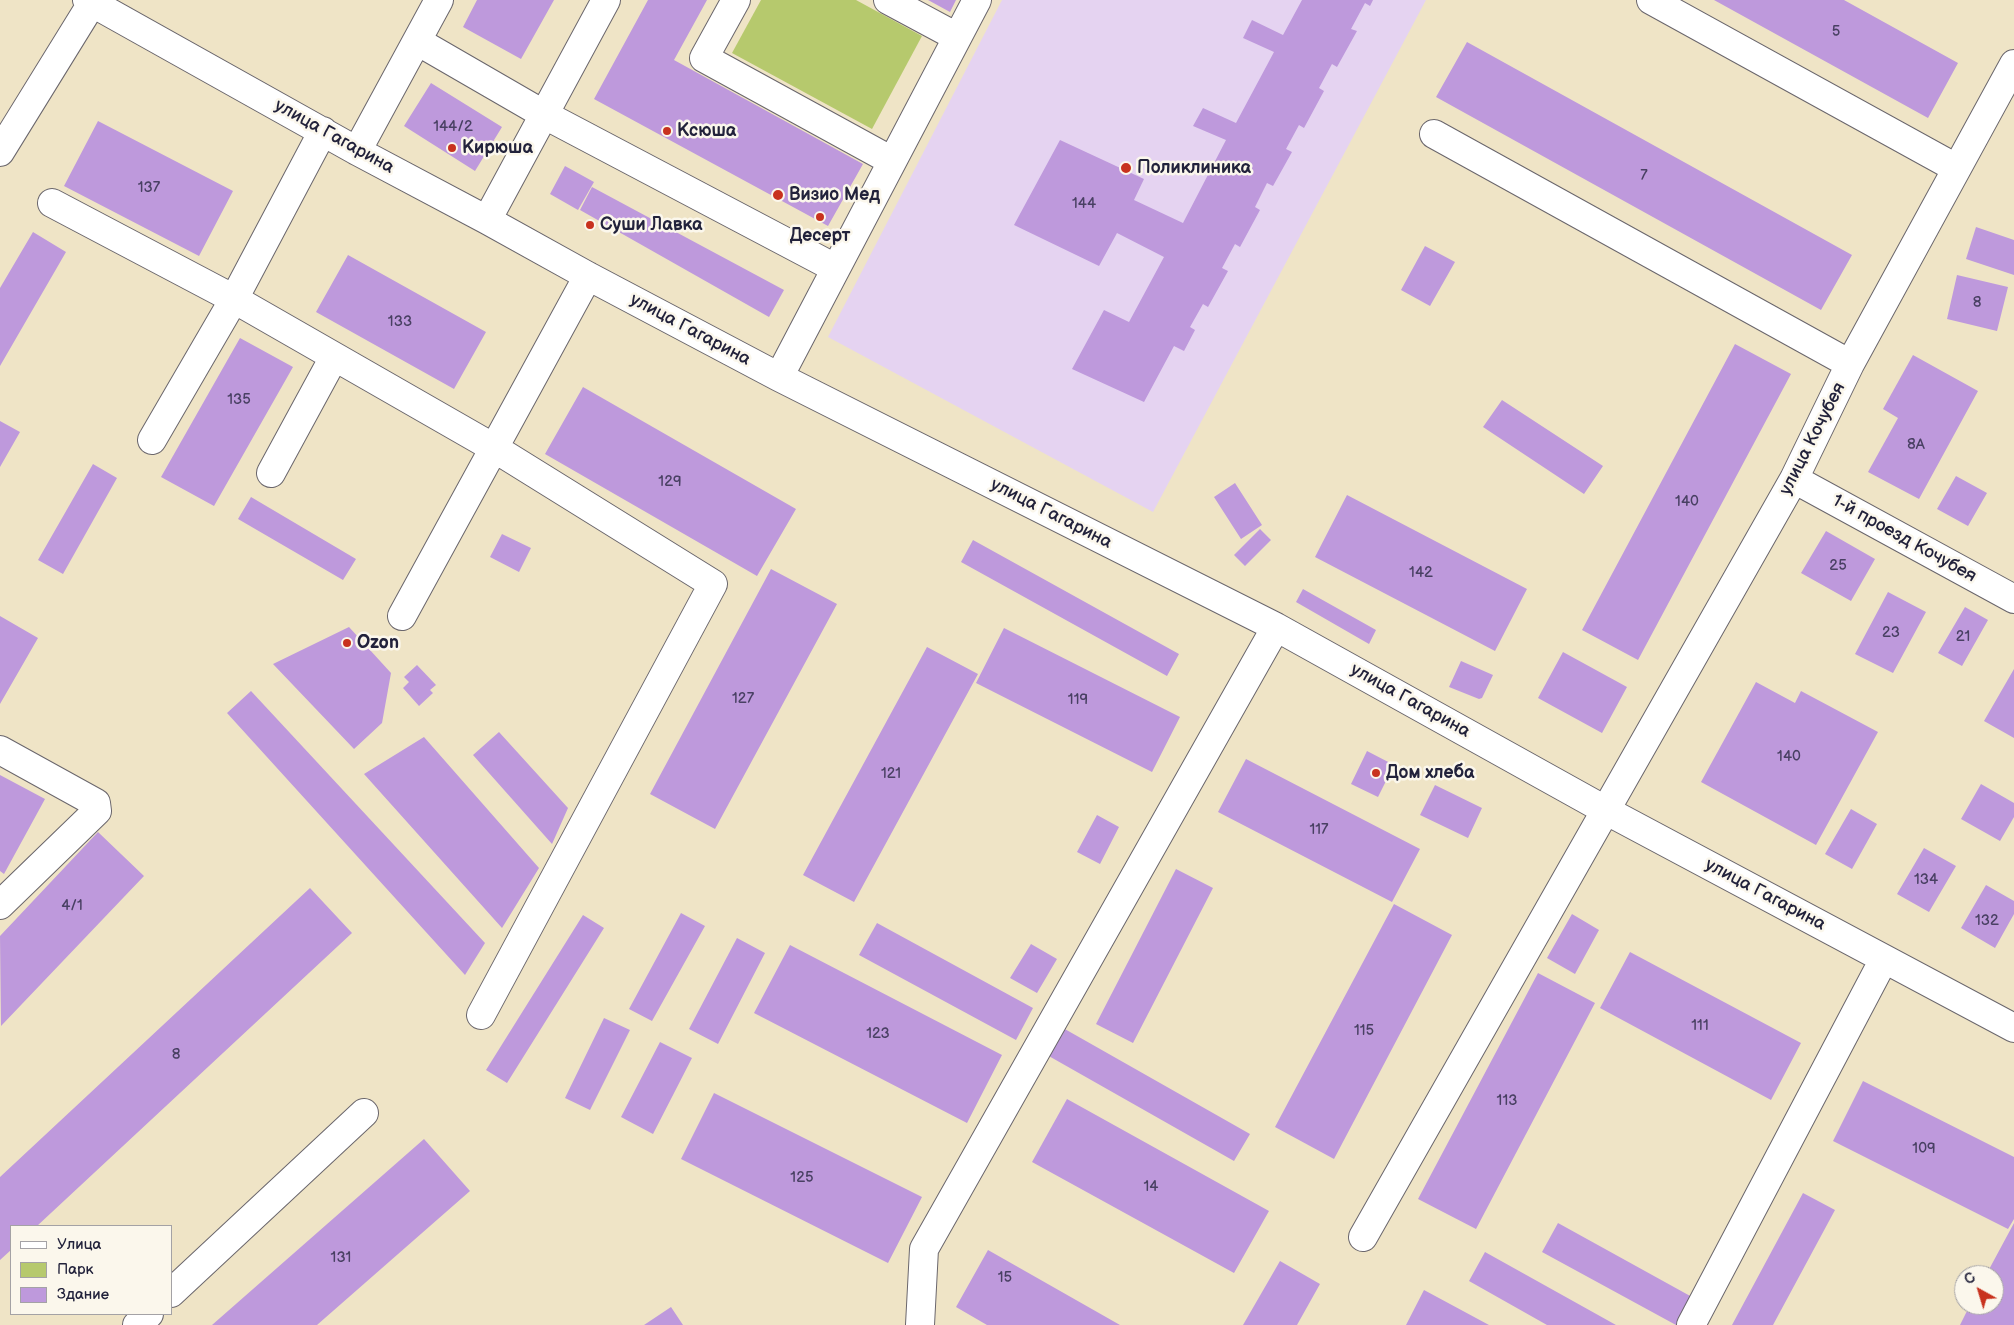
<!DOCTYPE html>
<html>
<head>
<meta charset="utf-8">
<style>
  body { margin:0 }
  #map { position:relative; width:2014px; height:1325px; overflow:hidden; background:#efe4c6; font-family:"Balsamiq Sans",sans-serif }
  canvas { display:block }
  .legend { position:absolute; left:10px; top:1225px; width:162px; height:90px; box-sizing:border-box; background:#fbf7ec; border:1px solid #a4a2a5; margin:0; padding:6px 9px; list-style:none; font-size:15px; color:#22223b }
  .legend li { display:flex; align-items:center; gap:10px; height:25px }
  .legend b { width:25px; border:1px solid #a4a2a5 }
  .north { position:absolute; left:1954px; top:1265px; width:50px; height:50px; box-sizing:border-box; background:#fbf7ec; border:1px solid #a4a2a5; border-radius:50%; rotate:321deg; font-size:14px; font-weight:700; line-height:20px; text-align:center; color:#22223b }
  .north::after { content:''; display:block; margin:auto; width:18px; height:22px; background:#c8321e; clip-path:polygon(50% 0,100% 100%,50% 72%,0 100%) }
</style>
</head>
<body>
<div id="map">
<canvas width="2014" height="1325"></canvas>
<ul class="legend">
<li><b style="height:6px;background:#fff"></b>Улица</li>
<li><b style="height:14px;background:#b6c96d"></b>Парк</li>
<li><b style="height:14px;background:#be99dc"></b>Здание</li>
</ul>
<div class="north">С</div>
</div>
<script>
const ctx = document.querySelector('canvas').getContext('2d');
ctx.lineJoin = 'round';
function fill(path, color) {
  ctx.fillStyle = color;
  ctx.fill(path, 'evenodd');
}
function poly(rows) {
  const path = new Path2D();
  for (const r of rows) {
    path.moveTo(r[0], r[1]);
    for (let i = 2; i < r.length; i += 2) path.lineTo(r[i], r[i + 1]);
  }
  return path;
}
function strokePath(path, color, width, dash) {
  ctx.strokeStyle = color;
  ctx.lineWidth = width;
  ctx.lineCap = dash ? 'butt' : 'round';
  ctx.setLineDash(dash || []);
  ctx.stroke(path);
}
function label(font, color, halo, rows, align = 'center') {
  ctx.font = font + ' "Balsamiq Sans",sans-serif';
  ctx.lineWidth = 5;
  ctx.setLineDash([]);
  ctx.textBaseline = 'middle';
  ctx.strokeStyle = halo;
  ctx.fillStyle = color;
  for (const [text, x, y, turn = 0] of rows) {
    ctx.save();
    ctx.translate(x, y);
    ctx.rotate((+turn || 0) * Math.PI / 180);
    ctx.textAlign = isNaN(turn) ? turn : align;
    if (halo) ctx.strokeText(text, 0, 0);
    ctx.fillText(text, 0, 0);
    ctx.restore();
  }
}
const built = poly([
  [1002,0,1426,0,1153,512,828,337]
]);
const green = poly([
  [761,0,856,0,922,36,872,129,732,53]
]);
const building = poly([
  [477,0,554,0,521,59,463,27],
  [648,0,707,0,674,60,863,164,828,226,594,99],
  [928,0,956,0,950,12],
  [1302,0,1373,0,1370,6,1365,3,1351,29,1357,31,1337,67,1332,64,1319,88,1324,91,1304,128,1299,125,1286,149,1292,152,1273,186,1267,183,1255,207,1260,210,1240,247,1235,244,1222,268,1228,271,1208,307,1203,304,1190,327,1195,330,1184,351,1174,346,1144,402,1072,369,1104,310,1129,322,1164,257,1117,233,1099,266,1014,225,1060,140,1144,179,1134,200,1183,223,1226,140,1193,126,1203,108,1236,123,1274,52,1243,38,1252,20,1283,35],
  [1714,0,1844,0,1958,63,1928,118],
  [1467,42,1852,255,1821,310,1436,97],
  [431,83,502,127,475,171,404,126],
  [98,121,233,191,199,256,64,186],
  [565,166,594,182,578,210,550,194],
  [592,187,784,290,769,317,580,210],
  [1976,227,2014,240,2014,275,1966,259],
  [33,232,66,252,0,366,0,288],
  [1425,246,1455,262,1430,306,1401,290],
  [348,255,486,332,454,389,316,312],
  [1957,275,2008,287,1997,331,1947,319],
  [240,338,293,367,214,506,161,477],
  [1735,344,1791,374,1638,660,1582,630],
  [1913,355,1978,391,1919,499,1868,472,1898,418,1883,409],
  [583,387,796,509,757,576,545,454],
  [1502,400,1603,466,1584,494,1483,427],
  [0,421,20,432,0,467],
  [93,464,117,478,63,574,38,560],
  [1956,476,1987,493,1968,526,1937,509],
  [1235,483,1262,525,1241,539,1214,497],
  [1347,495,1527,589,1495,651,1315,557],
  [251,497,356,559,343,580,238,519],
  [1260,529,1271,540,1245,566,1234,555],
  [1826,531,1875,559,1851,601,1801,573],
  [502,534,531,548,519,572,490,557],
  [973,540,1179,654,1167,676,961,562],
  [771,569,837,604,715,829,650,794],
  [1303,589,1376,630,1369,644,1296,602],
  [1888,592,1926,612,1893,673,1855,654],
  [1965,607,1988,620,1962,666,1938,653],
  [0,616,38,638,0,704],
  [349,627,391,673,382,723,354,749,273,664],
  [1004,628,1180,717,1152,772,976,683],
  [927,647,978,674,854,902,803,875],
  [1563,652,1627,687,1602,733,1538,698],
  [1461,661,1493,675,1482,698,1479,699,1449,687],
  [417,665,436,685,430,690,433,693,419,706,403,688,409,682,404,677],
  [2014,669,2014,738,1984,721],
  [1756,682,1795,703,1801,691,1878,732,1816,845,1701,782],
  [251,691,485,943,465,975,227,713],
  [499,732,568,808,552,844,473,755],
  [424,737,539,868,502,928,364,774],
  [1367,751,1394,765,1378,797,1351,784],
  [1246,759,1420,849,1392,902,1218,812],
  [0,775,45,799,4,874,0,871],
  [1981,784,2014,803,2014,817,2000,841,1961,819],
  [1435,785,1482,808,1468,838,1420,815],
  [1851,809,1877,824,1852,869,1825,854],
  [1097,815,1119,827,1100,864,1077,852],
  [98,832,144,876,1,1026,0,936],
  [1924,848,1956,866,1929,912,1897,894],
  [1176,869,1213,888,1133,1043,1096,1024],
  [1986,885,2014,901,2014,914,1995,948,1961,928],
  [310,888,352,933,37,1226,11,1226,11,1250,0,1260,0,1177],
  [1394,904,1452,935,1334,1159,1275,1127],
  [681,913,705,926,652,1021,629,1009],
  [1572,914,1599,930,1575,974,1547,958],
  [583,915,604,928,507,1083,486,1070],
  [877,923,1033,1008,1016,1040,859,955],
  [737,938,765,953,718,1044,689,1029],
  [1031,944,1057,959,1037,993,1010,978],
  [790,945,1002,1055,967,1123,754,1013],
  [1630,952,1801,1043,1771,1100,1600,1008],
  [1538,973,1595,1003,1476,1229,1418,1199],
  [604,1018,630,1030,590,1110,565,1098],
  [1063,1028,1250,1134,1234,1161,1047,1055],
  [660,1042,692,1058,653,1134,621,1117],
  [1863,1081,2014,1157,2014,1219,2008,1229,1833,1141],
  [714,1093,922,1197,888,1263,681,1159],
  [1067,1099,1269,1211,1234,1273,1032,1162],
  [424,1139,470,1191,317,1325,212,1325],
  [1803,1193,1835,1210,1773,1325,1732,1325],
  [1558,1223,1692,1297,1676,1325,1542,1252],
  [2014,1223,2014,1325,1960,1325,1970,1305,1994,1305,1994,1275,1986,1275],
  [988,1250,1120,1325,987,1325,956,1307],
  [1485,1252,1616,1325,1547,1325,1469,1281],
  [1280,1261,1320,1284,1297,1325,1243,1325],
  [1424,1290,1489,1325,1406,1325],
  [671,1307,683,1325,644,1325]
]);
const minor = poly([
  [87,0,357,151,487,220,588,276,779,377,1276,627,1607,811,2014,1028],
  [736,0,704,58,892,161],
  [888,0,957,37],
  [1651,0,1956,168],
  [417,41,545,115,835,268],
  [323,131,234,299,494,448,402,616],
  [1434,134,1850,364],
  [357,151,439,0],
  [0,152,92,3],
  [52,203,234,299,152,440],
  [487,220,606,0],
  [779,377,977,0],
  [271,473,334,357],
  [1794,479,2014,599],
  [0,750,96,803,97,811,0,905],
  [481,1015,713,584,494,448,588,276],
  [1363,1237,1794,479,1850,364,2014,64],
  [171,1293,364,1113],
  [137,1325,149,1314],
  [920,1325,924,1249,1276,627],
  [1691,1325,1884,959]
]);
const markers = [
  [667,131,5,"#c8321e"],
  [452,148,5,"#c8321e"],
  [1126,168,6,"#c8321e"],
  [778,195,6,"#c8321e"],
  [820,217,5,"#c8321e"],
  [590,225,5,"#c8321e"],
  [347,643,5,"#c8321e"],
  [1376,773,5,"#c8321e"]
];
const numberNames = [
  ["5",1836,32],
  ["144/2",453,127],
  ["7",1644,176],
  ["137",149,188],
  ["144",1084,204],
  ["8",1977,303],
  ["133",400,322],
  ["135",239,400],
  ["8А",1916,445],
  ["129",670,482],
  ["140",1687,502],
  ["25",1838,566],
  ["142",1421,573],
  ["23",1891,633],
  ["21",1963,637],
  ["127",743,699],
  ["119",1078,700],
  ["140",1789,757],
  ["121",891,774],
  ["117",1319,830],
  ["134",1926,880],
  ["4/1",72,906],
  ["132",1987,921],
  ["111",1700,1026],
  ["115",1364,1031],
  ["123",878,1034],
  ["8",176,1055],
  ["113",1507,1101],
  ["109",1924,1149],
  ["125",802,1178],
  ["14",1151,1187],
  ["131",341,1258],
  ["15",1005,1278]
];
const poiNames = [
  ["Ксюша",677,131],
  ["Кирюша",462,148],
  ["Поликлиника",1137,168],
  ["Визио Мед",789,195],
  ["Суши Лавка",600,225],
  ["Десерт",820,236,"center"],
  ["Ozon",357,643],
  ["Дом хлеба",1386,773]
];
const streetNames = [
  ["улица Гагарина",334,137,29],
  ["улица Гагарина",690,330,28],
  ["улица Кочубея",1813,439,-63],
  ["улица Гагарина",1051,514,27],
  ["1-й проезд Кочубея",1904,539,29],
  ["улица Гагарина",1410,701,29],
  ["улица Гагарина",1765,895,28]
];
fill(built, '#e5d3f1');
fill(green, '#b6c96d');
fill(building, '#be99dc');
strokePath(minor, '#6a666c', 30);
strokePath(minor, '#fff', 28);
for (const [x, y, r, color] of markers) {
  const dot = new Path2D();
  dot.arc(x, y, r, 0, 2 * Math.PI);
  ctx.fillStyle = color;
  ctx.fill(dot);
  strokePath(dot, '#fbf7ec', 2);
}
label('15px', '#494063', null, numberNames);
label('bold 18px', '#22223b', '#fbf7ec', poiNames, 'left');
label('18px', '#22223b', '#fbf7ec', streetNames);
</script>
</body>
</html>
